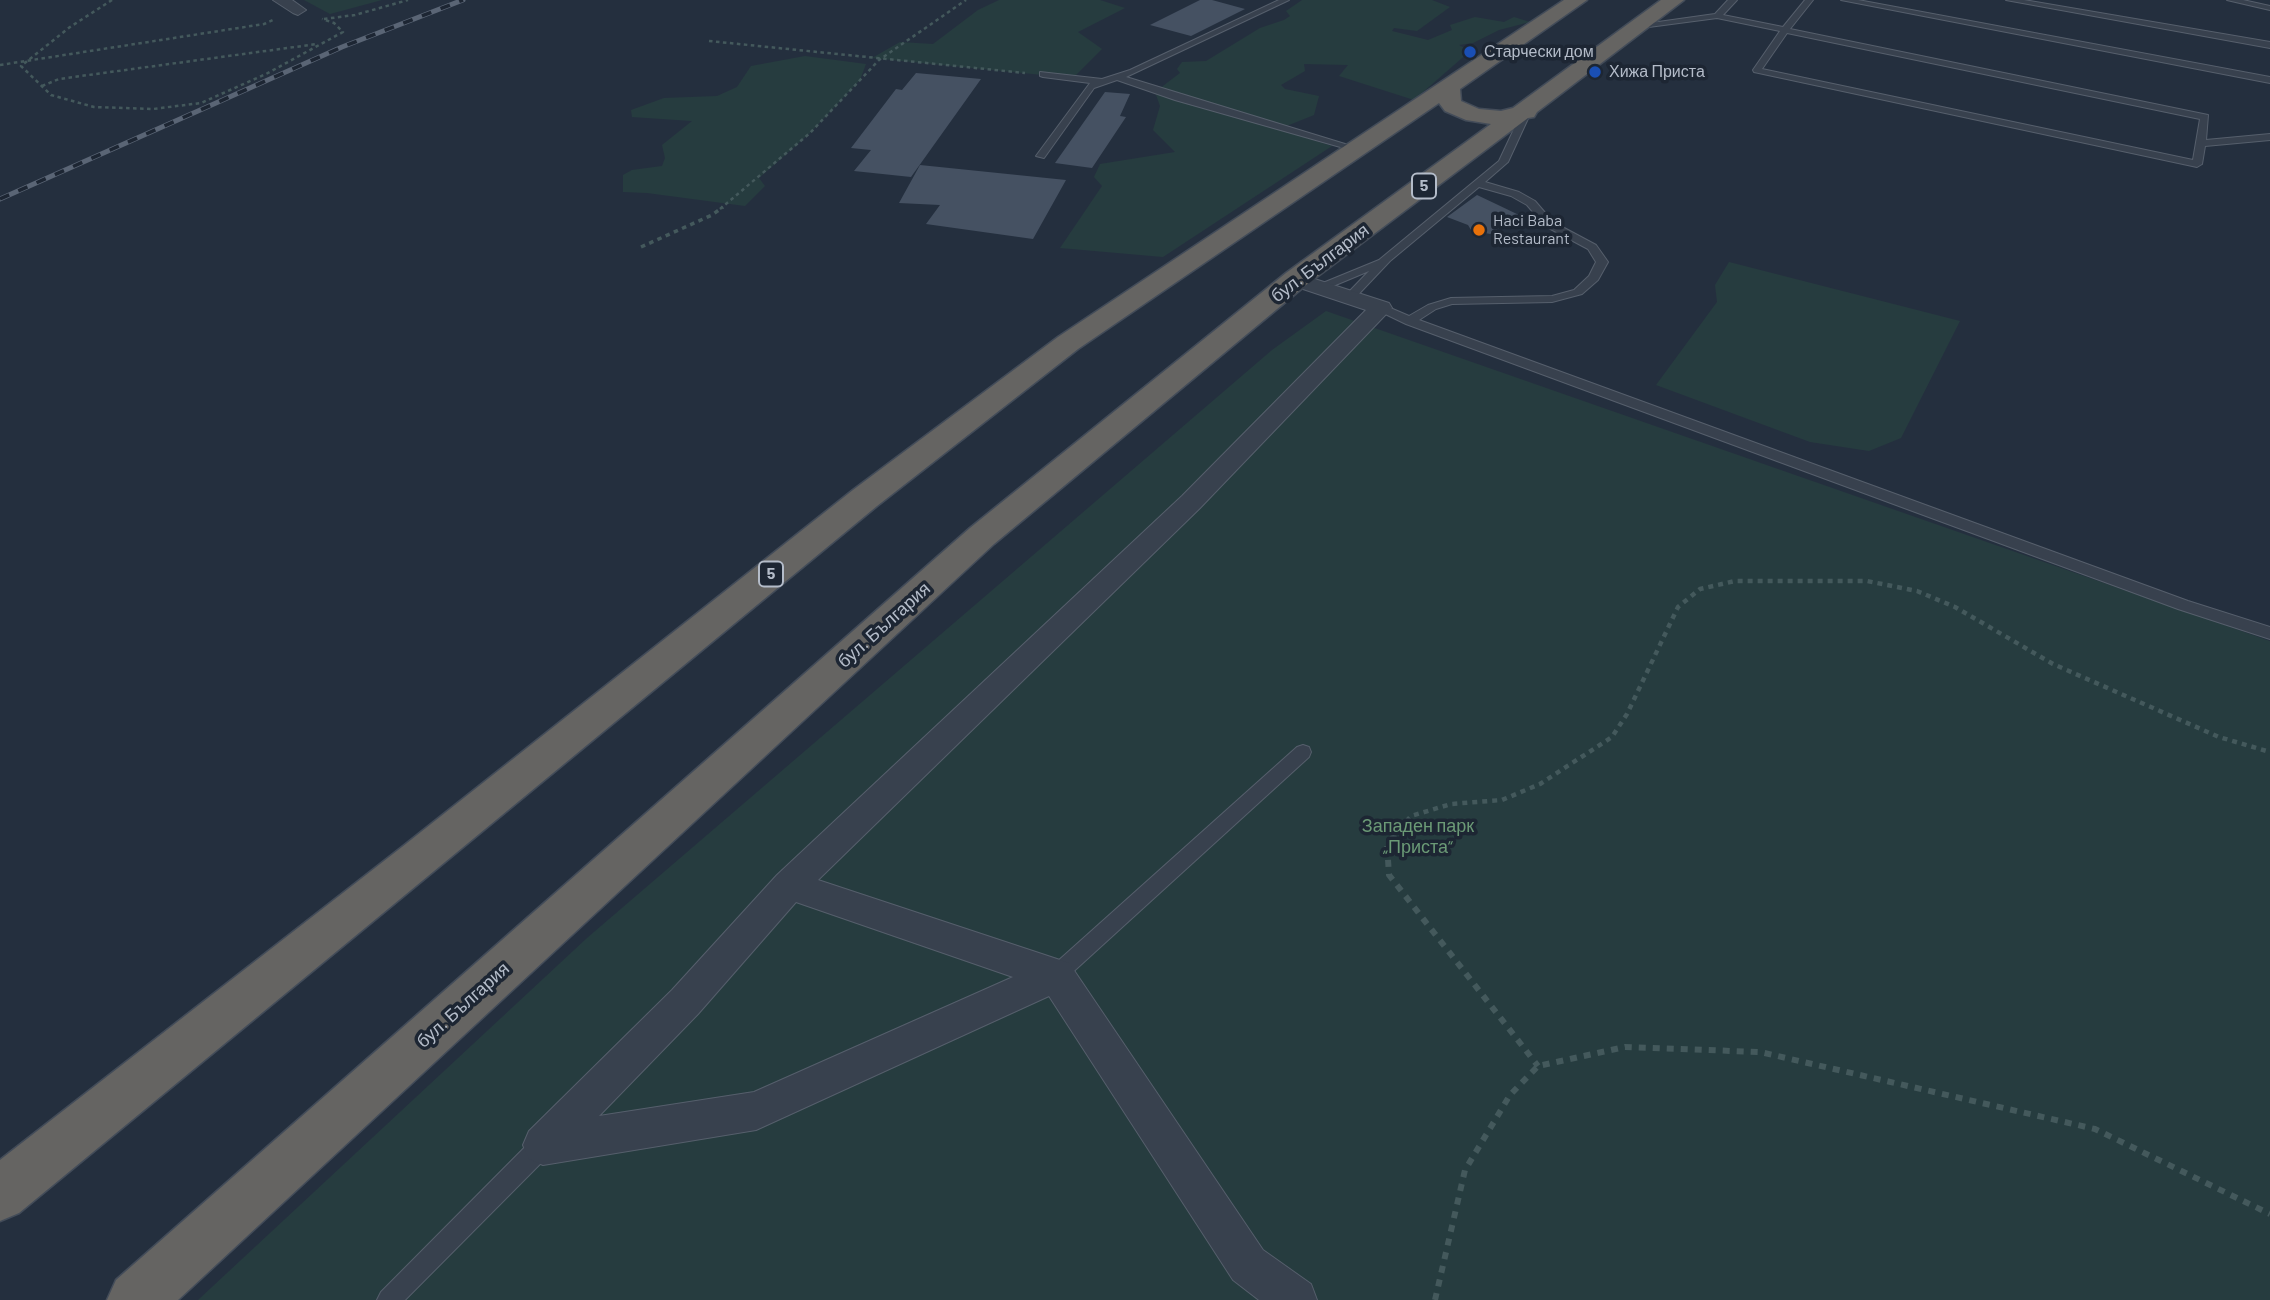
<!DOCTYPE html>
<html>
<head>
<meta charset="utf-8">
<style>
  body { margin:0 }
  canvas { display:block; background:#242f3e }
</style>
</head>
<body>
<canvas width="2270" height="1300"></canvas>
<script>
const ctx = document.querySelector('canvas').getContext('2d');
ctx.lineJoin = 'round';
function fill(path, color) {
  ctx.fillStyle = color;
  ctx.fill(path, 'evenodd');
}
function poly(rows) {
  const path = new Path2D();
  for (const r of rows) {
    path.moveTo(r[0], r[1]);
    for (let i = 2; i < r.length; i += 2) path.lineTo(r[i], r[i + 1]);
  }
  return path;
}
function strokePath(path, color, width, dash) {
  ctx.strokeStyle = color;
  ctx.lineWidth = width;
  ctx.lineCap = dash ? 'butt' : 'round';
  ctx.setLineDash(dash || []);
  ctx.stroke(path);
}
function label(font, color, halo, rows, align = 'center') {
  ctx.font = font + ' Barlow,sans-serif';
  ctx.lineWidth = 7;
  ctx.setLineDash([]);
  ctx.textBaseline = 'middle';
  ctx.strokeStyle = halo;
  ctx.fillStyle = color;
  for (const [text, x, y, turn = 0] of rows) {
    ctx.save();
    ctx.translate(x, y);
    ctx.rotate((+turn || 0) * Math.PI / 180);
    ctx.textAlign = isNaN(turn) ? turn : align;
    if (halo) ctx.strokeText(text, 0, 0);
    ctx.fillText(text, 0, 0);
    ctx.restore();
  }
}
const green = poly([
  [304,0,382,0,330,14],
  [999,0,1100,0,1125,8,1078,32,1102,49,1073,78,872,58,900,42,933,44,978,10],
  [1302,0,1432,0,1450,7,1417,31,1394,28,1392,31,1428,40,1452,30,1450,25,1475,17,1504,22,1514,17,1530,22,1499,30,1473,43,1459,45,1470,51,1414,100,1339,76,1348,65,1304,64,1305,71,1281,85,1285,89,1319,96,1314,115,1279,129,1332,146,1163,257,1060,248,1102,186,1094,177,1100,164,1175,152,1153,130,1160,106,1155,92,1180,73,1177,69,1182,62,1206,61,1260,28,1284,20,1290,16,1286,11],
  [805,56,866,64,860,80,810,133,759,178,765,186,745,206,647,193,623,192,623,175,632,170,662,166,665,158,662,145,692,121,632,117,631,110,664,98,717,96,737,87,751,66],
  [1729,262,1960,321,1901,438,1869,451,1810,442,1656,385,1717,302,1715,285],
  [1326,311,2270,641,2270,1300,198,1300,587,938,1272,350]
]);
const building = poly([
  [1200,0,1212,0,1245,9,1191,36,1150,25],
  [916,73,981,79,911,177,854,171,871,150,851,148,896,89,902,90],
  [1105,92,1130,94,1120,116,1126,117,1092,168,1055,163],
  [920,165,1066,180,1033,239,926,224,940,205,899,203],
  [1477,195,1496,204,1519,215,1490,234,1471,230,1468,225,1447,217]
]);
const pathFar3 = poly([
  [112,0,70,27,21,66,51,95,94,107,153,109,201,103,266,74,343,32,334,23,322,19],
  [324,19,355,15,408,0],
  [709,41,1025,73],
  [0,65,264,24,273,20],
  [42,86,59,79,317,44],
  [720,209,810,133,879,60,966,0]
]);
const pathFar2 = poly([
  [641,247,712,215,723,207]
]);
const pathFar1 = poly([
  [1393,836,1411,816,1451,804,1502,800,1540,784,1612,737,1627,714,1678,607,1700,589,1735,581,1867,581,1917,591,1955,607,2053,664,2219,737,2270,752]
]);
const path = poly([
  [1395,835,1387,844,1389,875,1538,1066],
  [1435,1300,1465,1170,1510,1095,1538,1066,1625,1047,1760,1052,2095,1129,2270,1214]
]);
const service = poly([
  [1279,0,1289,0,1126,77,1358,148,1358,152,1175,100,1117,80,1094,88,1044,158,1036,156,1090,83,1043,77,1040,76,1040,72,1102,79,1130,70,1279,0],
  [1728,0,1737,0,1723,15,1783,27,1805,0,1813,0,1790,29,2208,115,2206,140,2270,134,2270,140,2205,146,2202,164,2197,167,1754,72,1753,70,1780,31,1717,18,1641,28,1637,25,1715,14,1728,0],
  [1787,33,2200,119,2193,160,1762,69,1787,33],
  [1841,0,1858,0,2270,77,2270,83,1841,0],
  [2006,0,2024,0,2270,42,2270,48,2006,0],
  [2227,0,2243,0,2270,6,2270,10,2227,0],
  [1523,110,1531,112,1508,162,1485,182,1519,192,1535,201,1553,222,1596,245,1608,262,1598,280,1582,294,1552,302,1452,304,1436,309,1419,320,2188,601,2270,627,2270,639,2178,609,1406,324,1377,310,1375,308,1381,304,1409,316,1428,305,1451,298,1552,296,1574,290,1589,276,1596,262,1588,249,1545,226,1527,205,1511,196,1479,187,1390,261,1354,299,1346,299,1344,297,1369,271,1326,289,1318,289,1318,285,1379,260,1499,161,1523,110],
  [1303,745,1309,747,1311,752,1309,757,1063,981,1056,984,1049,981,1046,975,1049,969,1297,747,1303,745],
  [543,1134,551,1137,554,1145,551,1153,405,1300,377,1300,381,1292,535,1137,543,1134]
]);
const minor = poly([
  [273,0,292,0,306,10,298,15,293,13,273,0],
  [1296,273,1389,303,1392,308,1200,508,818,880,1069,963,1263,1250,1311,1284,1317,1300,1259,1300,1233,1280,1049,996,756,1130,543,1165,529,1159,523,1145,529,1131,672,990,777,875,1182,496,1366,310,1288,284,1285,279,1288,274,1296,273],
  [796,902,1013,977,754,1092,599,1116,698,1014,796,902]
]);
const trunk = poly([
  [1564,0,1587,0,1460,89,1461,101,1479,109,1501,111,1513,108,1661,0,1684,0,1537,112,1534,117,1528,118,1306,285,994,544,178,1300,107,1300,116,1280,970,528,1286,273,1491,124,1466,120,1445,111,1439,103,1078,349,877,506,19,1213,0,1221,0,1160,402,847,853,490,1058,337,1564,0]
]);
const rail = poly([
  [0,199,342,47,463,0]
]);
const markers = [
  [1470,52,7,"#1a4fb4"],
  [1595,72,7,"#1a4fb4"],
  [1479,230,7,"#e8710a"]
];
const farPoinames = [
  ["Старчески дом",1484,52],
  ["Хижа Приста",1609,72],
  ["Haci Baba",1493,221],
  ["Restaurant",1493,239]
];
const shields = [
  [1424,186,24],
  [771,574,24]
];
const shieldNames = [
  ["5",1424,186],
  ["5",771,574]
];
const streetNames = [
  ["бул. България",1320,263,-37],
  ["бул. България",884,625,-42],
  ["бул. България",463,1005,-42]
];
const parkNames = [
  ["Западен парк",1418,826],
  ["„Приста“",1418,847]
];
fill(green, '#263c3f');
fill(building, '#455162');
strokePath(service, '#565f6c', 2);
strokePath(minor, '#565f6c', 2);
strokePath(trunk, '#434c59', 3);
strokePath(pathFar3, '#44595c', 2.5, [3.5, 3.5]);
strokePath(pathFar2, '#44595c', 3.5, [4.5, 4.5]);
strokePath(pathFar1, '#44595c', 4.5, [5, 5]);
strokePath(path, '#44595c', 6, [7, 7]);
fill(service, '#38414e');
fill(minor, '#38414e');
fill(trunk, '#656462');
strokePath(rail, '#5a6575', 5);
strokePath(rail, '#1d2633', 3.5, [10]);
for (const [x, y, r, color] of markers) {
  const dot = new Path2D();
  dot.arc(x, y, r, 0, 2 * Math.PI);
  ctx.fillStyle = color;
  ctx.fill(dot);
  strokePath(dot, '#1d2633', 2.5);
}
label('16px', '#b4bcc9', '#1d2633', farPoinames, 'left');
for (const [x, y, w] of shields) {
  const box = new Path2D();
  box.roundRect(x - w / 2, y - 12.5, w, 25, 5);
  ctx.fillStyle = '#1d2633';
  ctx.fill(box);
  strokePath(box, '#b4bcc9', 2);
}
label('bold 16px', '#b4bcc9', null, shieldNames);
label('18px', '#b4bcc9', '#1d2633', streetNames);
label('18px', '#6b9a76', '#1d2633', parkNames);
</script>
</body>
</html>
